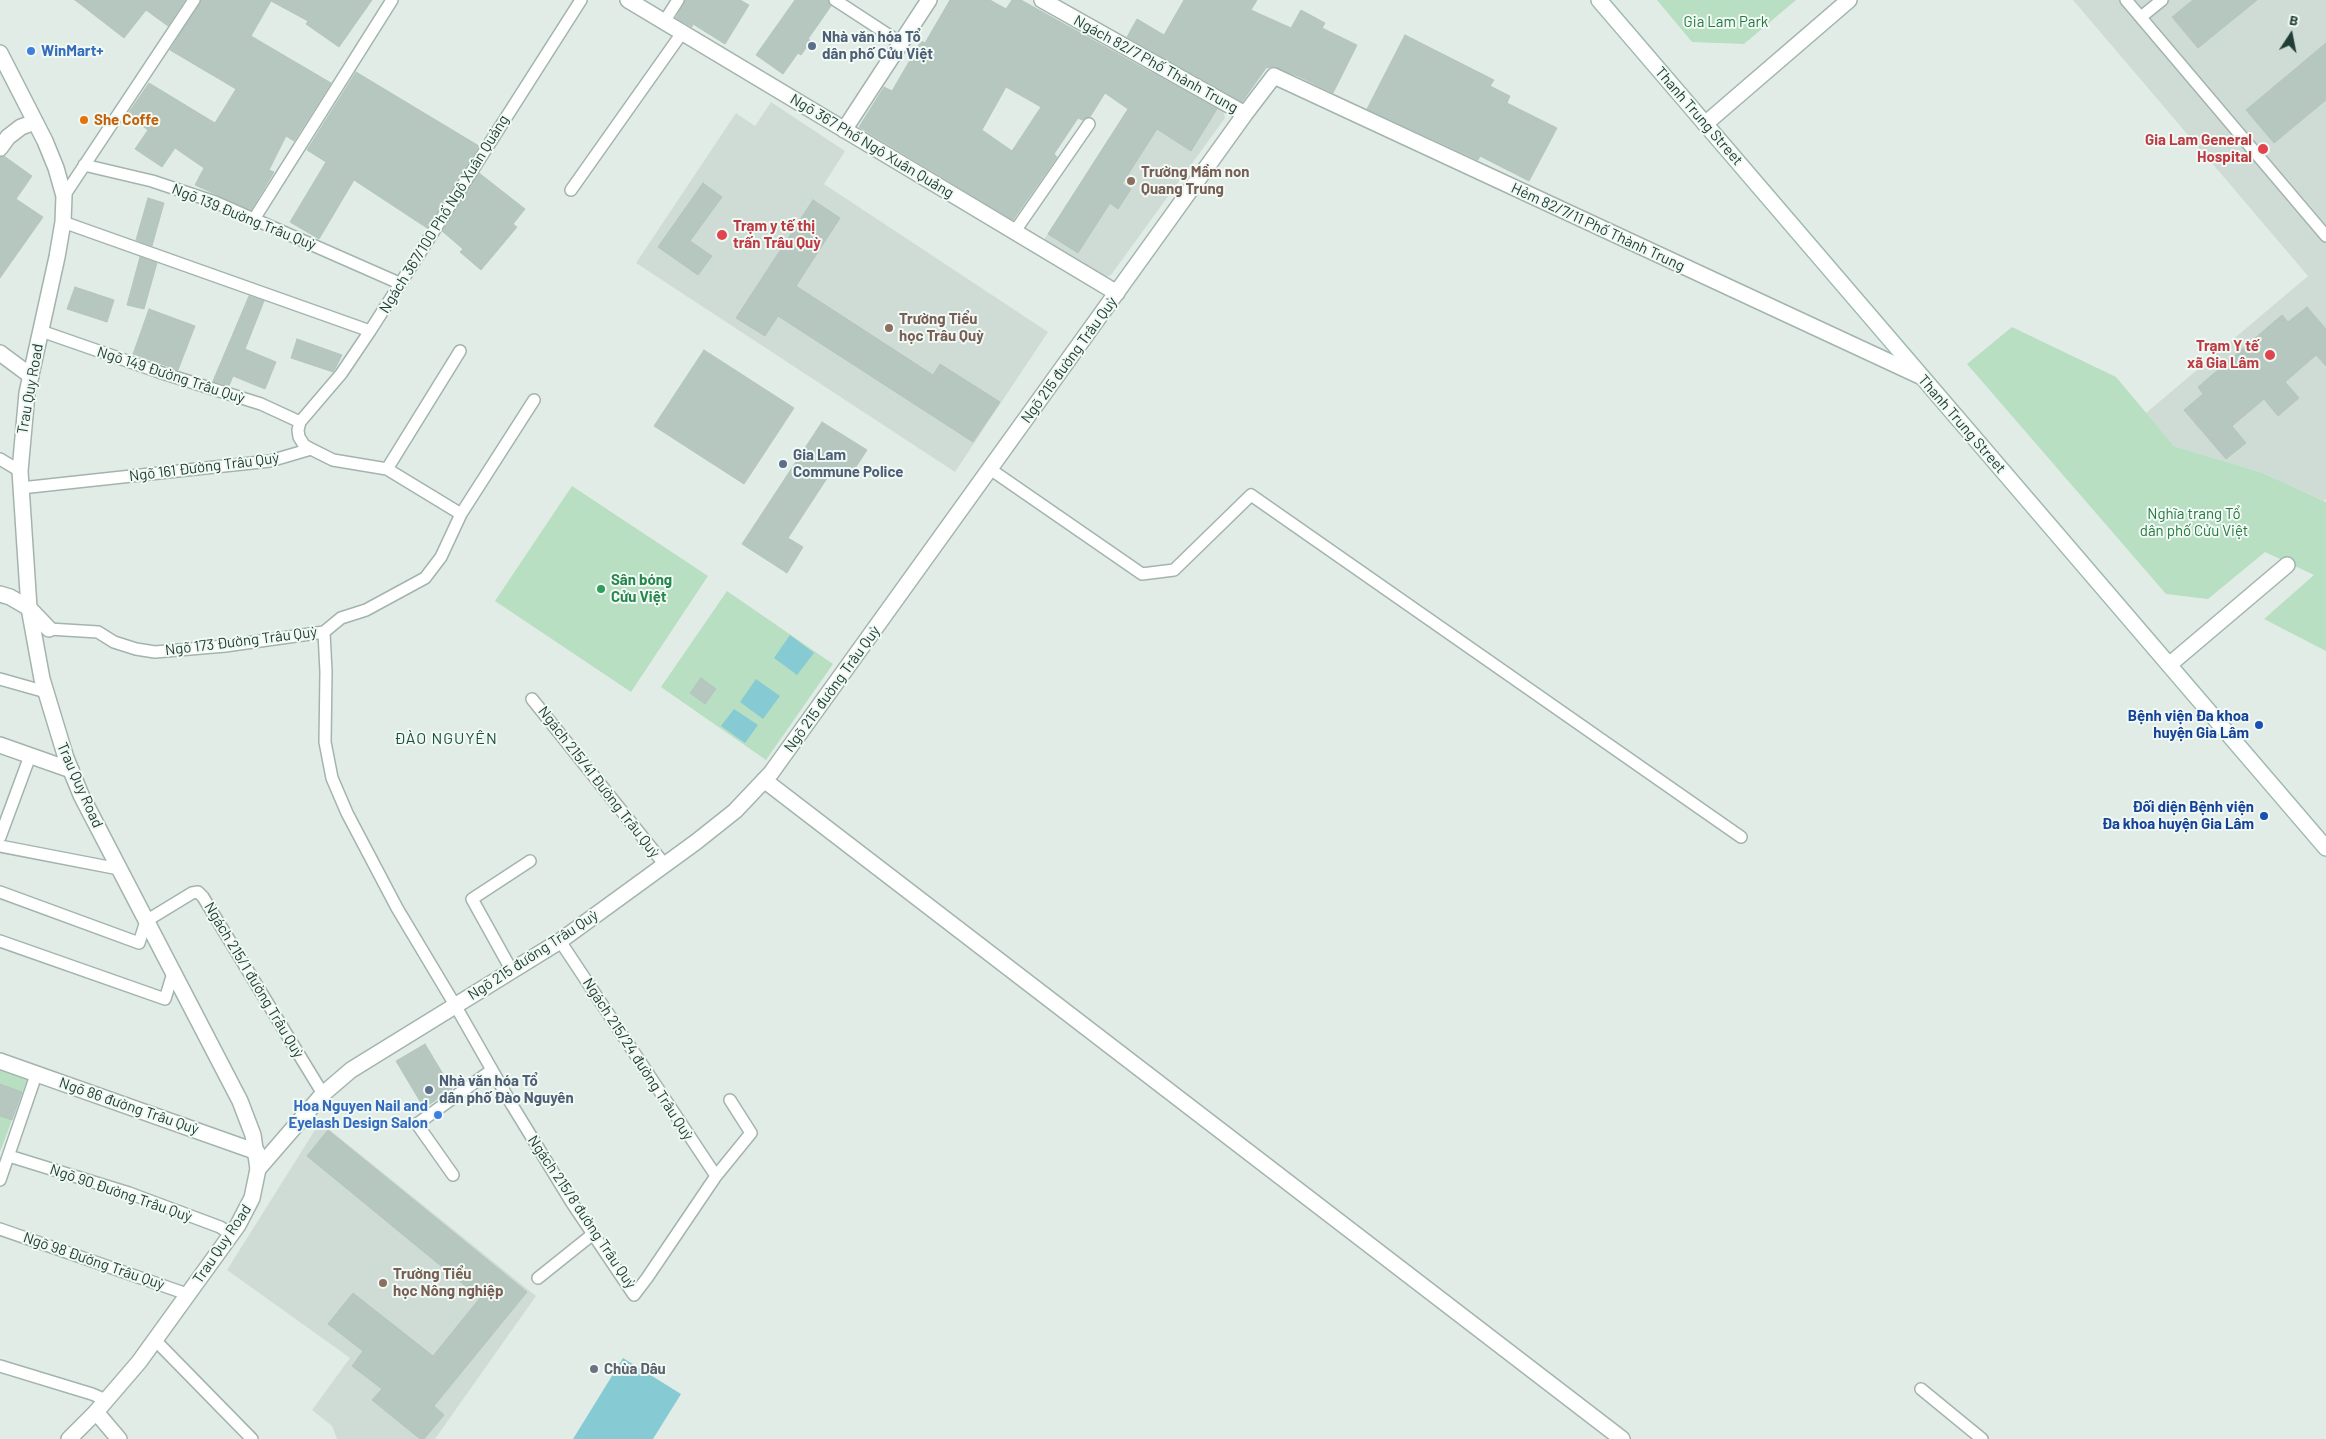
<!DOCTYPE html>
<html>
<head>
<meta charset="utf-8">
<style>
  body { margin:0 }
  #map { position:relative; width:2326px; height:1439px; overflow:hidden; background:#e1ece7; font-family:Barlow,sans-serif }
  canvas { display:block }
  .north { position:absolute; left:2266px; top:10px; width:50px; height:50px; -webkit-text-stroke:4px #f1f9f5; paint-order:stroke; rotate:11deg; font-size:14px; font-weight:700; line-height:20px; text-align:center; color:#203e35 }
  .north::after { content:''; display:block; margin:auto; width:18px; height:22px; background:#203e35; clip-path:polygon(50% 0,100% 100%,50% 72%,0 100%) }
</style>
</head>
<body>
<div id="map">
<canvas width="2326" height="1439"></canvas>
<div class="north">B</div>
</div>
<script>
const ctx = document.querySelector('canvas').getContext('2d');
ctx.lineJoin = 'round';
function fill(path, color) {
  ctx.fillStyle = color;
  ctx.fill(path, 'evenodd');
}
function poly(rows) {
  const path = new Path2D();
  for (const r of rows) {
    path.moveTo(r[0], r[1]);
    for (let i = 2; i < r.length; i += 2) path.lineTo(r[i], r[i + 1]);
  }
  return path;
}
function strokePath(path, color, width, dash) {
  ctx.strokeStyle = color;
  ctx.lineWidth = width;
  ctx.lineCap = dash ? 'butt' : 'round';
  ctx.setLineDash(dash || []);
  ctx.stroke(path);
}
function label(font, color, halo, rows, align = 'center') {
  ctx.font = font + ' Barlow,sans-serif';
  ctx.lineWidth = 4;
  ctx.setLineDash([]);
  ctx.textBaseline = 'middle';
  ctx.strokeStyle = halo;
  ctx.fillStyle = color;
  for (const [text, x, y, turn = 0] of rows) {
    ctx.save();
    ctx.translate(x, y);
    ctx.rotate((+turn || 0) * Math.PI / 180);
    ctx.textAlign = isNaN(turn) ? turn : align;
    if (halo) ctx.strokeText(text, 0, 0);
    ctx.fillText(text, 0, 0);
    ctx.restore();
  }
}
const built = poly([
  [2073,0,2326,0,2326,499,2324,501,2263,473,2174,446,2146,413,2308,276],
  [1153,70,1223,111,1225,118,1111,275,1103,278,1043,241],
  [771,102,845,151,824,184,1048,332,955,472,636,263,736,113,755,126],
  [320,1122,536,1296,435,1439,337,1439,332,1426,312,1410,350,1358,227,1270]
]);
const green = poly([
  [1657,0,1796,0,1744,44,1692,42],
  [2012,327,2116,377,2174,446,2263,473,2326,502,2326,651,2264,619,2314,575,2265,552,2208,599,2166,594,1967,364],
  [572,486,708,576,631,692,495,601],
  [727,591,833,664,766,760,661,687],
  [0,1061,30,1072,0,1152]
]);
const water = poly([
  [790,635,814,653,797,675,774,658],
  [756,679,780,696,763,719,740,702],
  [734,709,758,725,745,743,721,726],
  [623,1358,681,1394,653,1439,573,1439]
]);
const building = poly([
  [75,0,185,0,168,26,146,10,124,38,75,0],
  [201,0,372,0,339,47,306,24,308,21,271,1,251,36,331,83,294,141,286,136,269,170,274,172,251,210,195,185,204,168,175,148,162,167,135,149,148,130,127,115,149,83,215,123,236,89,170,50,201,0],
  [685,0,740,0,749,5,725,44,693,24,692,27,676,18,685,0],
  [795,0,828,0,831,6,808,39,811,41,801,55,798,53,783,74,756,55,795,0],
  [950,0,990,0,1006,9,1012,0,1021,0,1217,109,1191,151,1157,129,1122,184,1131,189,1118,209,1110,203,1078,253,1048,234,1128,109,1105,93,1090,117,1082,120,1078,118,1054,154,1057,157,1013,220,859,127,884,87,892,91,921,41,925,43,950,0],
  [1006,87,1041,107,1012,151,982,130,1006,87],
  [1184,0,1257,0,1251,10,1291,28,1301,10,1325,23,1322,28,1357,45,1333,93,1298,76,1273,67,1266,68,1242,102,1127,37,1137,19,1164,35,1184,0],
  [2193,0,2257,0,2198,48,2172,17,2193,0],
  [1405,35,1494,80,1490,86,1510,96,1507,103,1557,128,1529,181,1480,156,1478,160,1367,109,1405,35],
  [2326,43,2326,100,2274,143,2246,110,2326,43],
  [356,72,479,146,427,228,354,180,319,239,290,222,326,162,307,150,356,72],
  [4,156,32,176,16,199,43,217,0,278,0,157,4,156],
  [479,173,525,209,513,224,517,227,481,270,460,252,463,249,442,231,479,173],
  [703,183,722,197,690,241,712,256,698,275,658,247,703,183],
  [148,198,164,203,152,246,136,240,148,198],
  [813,200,840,218,796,286,933,375,940,364,1000,402,973,442,778,316,765,336,736,318,813,200],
  [140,257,157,263,144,309,127,305,140,257],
  [75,287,114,300,107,322,67,309,75,287],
  [249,296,264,301,245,349,276,362,265,389,233,376,229,386,213,381,249,296],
  [2307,307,2326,329,2326,366,2316,355,2285,382,2299,398,2278,416,2264,399,2232,426,2246,443,2226,459,2184,410,2203,394,2198,387,2282,315,2288,322,2307,307],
  [149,309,195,326,178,370,133,354,149,309],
  [297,339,342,355,335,369,333,372,291,358,297,339],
  [704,350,794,408,744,484,654,426,704,350],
  [822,422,867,450,850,476,835,466,788,538,803,547,787,573,742,544,822,422],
  [701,678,716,689,705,704,690,693,701,678],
  [425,1044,452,1089,424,1108,396,1061,425,1044],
  [0,1084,22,1092,12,1120,0,1116,0,1084],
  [328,1130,527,1292,434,1406,444,1415,424,1439,420,1439,372,1400,382,1389,352,1366,363,1351,328,1324,353,1293,433,1356,480,1298,307,1156,328,1130]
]);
const service = poly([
  [835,0,901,43],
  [2126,0,2326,236],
  [2141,17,2162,0],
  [664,22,678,0],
  [84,165,152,181,215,202,399,283],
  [571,190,682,33],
  [64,196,194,0],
  [254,219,392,0],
  [63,222,370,331],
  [1015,231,1089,124],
  [41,331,159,372,261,404,300,422],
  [311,449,304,445,299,437,298,430,300,422,341,374,370,331,581,0],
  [0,459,20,471],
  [387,469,460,351],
  [990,469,1142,574,1174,570,1251,495,1741,837],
  [21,488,270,461,311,449,333,460,387,469,461,514],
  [49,629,98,632,114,642,136,649,155,652,225,646,324,632,341,618,366,610,425,578,441,557,461,514,534,400],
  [324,632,326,672,325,742,332,778,347,813,397,908,455,1005,512,1105,572,1203,634,1295,647,1278,716,1176,751,1133,730,1100],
  [0,679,46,692],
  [532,699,665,865],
  [0,837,30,756],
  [0,846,119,869],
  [0,892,139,943,146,921,192,893,198,892,203,897,323,1094],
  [0,941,165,999,173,973],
  [560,941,716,1176],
  [512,971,472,899,530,861],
  [9,1156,129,1193,220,1227,231,1234],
  [453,1175,417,1124,492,1070],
  [0,1180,36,1075],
  [0,1229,187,1294],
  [538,1278,593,1234],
  [155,1340,252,1439],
  [0,1366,92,1394,106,1400],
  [1921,1389,1982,1439]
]);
const minor = poly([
  [628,0,1117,293],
  [1042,0,1245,114],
  [844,130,929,0],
  [0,148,8,137,21,127,35,122],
  [0,353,31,376],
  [0,594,10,597,29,608,49,629],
  [2169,665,2287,565],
  [0,745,71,770],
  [764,780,1622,1439],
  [0,1061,257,1152],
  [258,1169,323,1094,351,1070,560,941,696,842,735,811,771,773,1245,114,1274,76,1922,377],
  [96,1412,119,1439]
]);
const tertiary = poly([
  [0,53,45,141,56,168,64,196,63,222,57,257,27,393,20,471,29,608,42,679,66,758,81,795,240,1101,253,1135,258,1169,252,1198,238,1225,139,1362,96,1412,69,1439],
  [1705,124,1849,0]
]);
const secondary = poly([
  [1599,0,2326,848]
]);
const markers = [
  [812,46,5,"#5c6f8a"],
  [31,51,5,"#3f7fe0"],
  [84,120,5,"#e8710a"],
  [2263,149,6,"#e0444e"],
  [1131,181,5,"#8d6e63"],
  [722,235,6,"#e0444e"],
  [889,328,5,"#8d6e63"],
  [2270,355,6,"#e0444e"],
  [783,464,5,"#5c6f8a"],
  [601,589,5,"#2e9e5b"],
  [2259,725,5,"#1a4fb4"],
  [2264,816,5,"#1a4fb4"],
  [429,1090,5,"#5c6f8a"],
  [438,1115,5,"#3f7fe0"],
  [383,1283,5,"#8d6e63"],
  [594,1369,5,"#6b7280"]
];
const parkNames = [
  ["Gia Lam Park",1726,22],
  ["Nghĩa trang Tổ",2194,514],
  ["dân phố Cửu Việt",2194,531]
];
const serviceNames = [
  ["Nhà văn hóa Tổ",822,37],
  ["dân phố Cửu Việt",822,54],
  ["Gia Lam",793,455],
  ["Commune Police",793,472],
  ["Nhà văn hóa Tổ",439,1081],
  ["dân phố Đào Nguyên",439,1098]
];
const shopNames = [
  ["WinMart+",41,51],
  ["Hoa Nguyen Nail and",428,1106,"right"],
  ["Eyelash Design Salon",428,1123,"right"]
];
const streetNames = [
  ["Ngách 82/7 Phố Thành Trung",1156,64,29],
  ["Thanh Trung Street",1699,116,49],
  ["Ngõ 367 Phố Ngô Xuân Quảng",872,146,31],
  ["Ngách 367/100 Phố Ngô Xuân Quảng",444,214,-58],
  ["Ngõ 139 Đường Trâu Quỳ",244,217,22],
  ["Hẻm 82/7/11 Phố Thành Trung",1598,227,25],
  ["Ngõ 215 đường Trâu Quỳ",1069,360,-54],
  ["Ngõ 149 Đường Trâu Quỳ",171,375,18],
  ["Trau Quy Road",30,389,-80],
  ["Thanh Trung Street",1962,424,49],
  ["Ngõ 161 Đường Trâu Quỳ",204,467,-7],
  ["Ngõ 173 Đường Trâu Quỳ",241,641,-7],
  ["Ngõ 215 đường Trâu Quỳ",832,689,-54],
  ["Ngách 215/41 Đường Trâu Quỳ",599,782,52],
  ["Trau Quy Road",80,785,66],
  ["Ngõ 215 đường Trâu Quỳ",533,955,-33],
  ["Ngách 215/1 đường Trâu Quỳ",254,980,59],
  ["Ngách 215/24 đường Trâu Quỳ",638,1059,57],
  ["Ngõ 86 đường Trâu Quỳ",129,1106,19],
  ["Ngõ 90 Đường Trâu Quỳ",121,1193,19],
  ["Ngách 215/8 đường Trâu Quỳ",582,1212,56],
  ["Trau Quy Road",222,1244,-56],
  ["Ngõ 98 Đường Trâu Quỳ",94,1261,19]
];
const foodNames = [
  ["She Coffe",94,120]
];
const healthNames = [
  ["Gia Lam General",2252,140],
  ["Hospital",2252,157],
  ["Trạm y tế thị",733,226,"left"],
  ["trấn Trâu Quỳ",733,243,"left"],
  ["Trạm Y tế",2259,346],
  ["xã Gia Lâm",2259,363]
];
const educationNames = [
  ["Trường Mầm non",1141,172],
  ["Quang Trung",1141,189],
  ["Trường Tiểu",899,319],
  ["học Trâu Quỳ",899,336],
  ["Trường Tiểu",393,1274],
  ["học Nông nghiệp",393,1291]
];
const leisureNames = [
  ["Sân bóng",611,580],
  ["Cửu Việt",611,597]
];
const transitNames = [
  ["Bệnh viện Đa khoa",2249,716],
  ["huyện Gia Lâm",2249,733],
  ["Đối diện Bệnh viện",2254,807],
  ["Đa khoa huyện Gia Lâm",2254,824]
];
const worshipNames = [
  ["Chùa Dâu",604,1369]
];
const neighbourhoodNames = [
  ["ĐÀO NGUYÊN",446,739]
];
fill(built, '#cfdcd6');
fill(green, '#b8dfc1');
fill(water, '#86cbd4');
fill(building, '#b6c7c0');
strokePath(building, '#b3c6be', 1);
strokePath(service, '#a3b4ae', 14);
strokePath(minor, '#a3b4ae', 18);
strokePath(tertiary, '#a3b4ae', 18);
strokePath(secondary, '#9eb9af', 18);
strokePath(service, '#fff', 11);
strokePath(minor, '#fff', 15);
strokePath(tertiary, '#fff', 15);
strokePath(secondary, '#fff', 15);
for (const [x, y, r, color] of markers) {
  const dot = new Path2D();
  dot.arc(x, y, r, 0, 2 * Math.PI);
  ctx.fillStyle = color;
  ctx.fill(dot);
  strokePath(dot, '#f1f9f5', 2);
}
label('15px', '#287744', '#f1f9f5', parkNames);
label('bold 15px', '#4e5e75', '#f1f9f5', serviceNames, 'left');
label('bold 15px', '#366cbe', '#f1f9f5', shopNames, 'left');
label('15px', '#203e35', '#f1f9f5', streetNames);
label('bold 15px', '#c56008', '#f1f9f5', foodNames, 'left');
label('bold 15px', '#be3a42', '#f1f9f5', healthNames, 'right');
label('bold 15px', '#785e54', '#f1f9f5', educationNames, 'left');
label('bold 15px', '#27864d', '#f1f9f5', leisureNames, 'left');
label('bold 15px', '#164399', '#f1f9f5', transitNames, 'right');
label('bold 15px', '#5b616d', '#f1f9f5', worshipNames, 'left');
ctx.letterSpacing = '1px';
label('16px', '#1b5142', '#f1f9f5', neighbourhoodNames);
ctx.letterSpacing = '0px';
</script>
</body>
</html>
